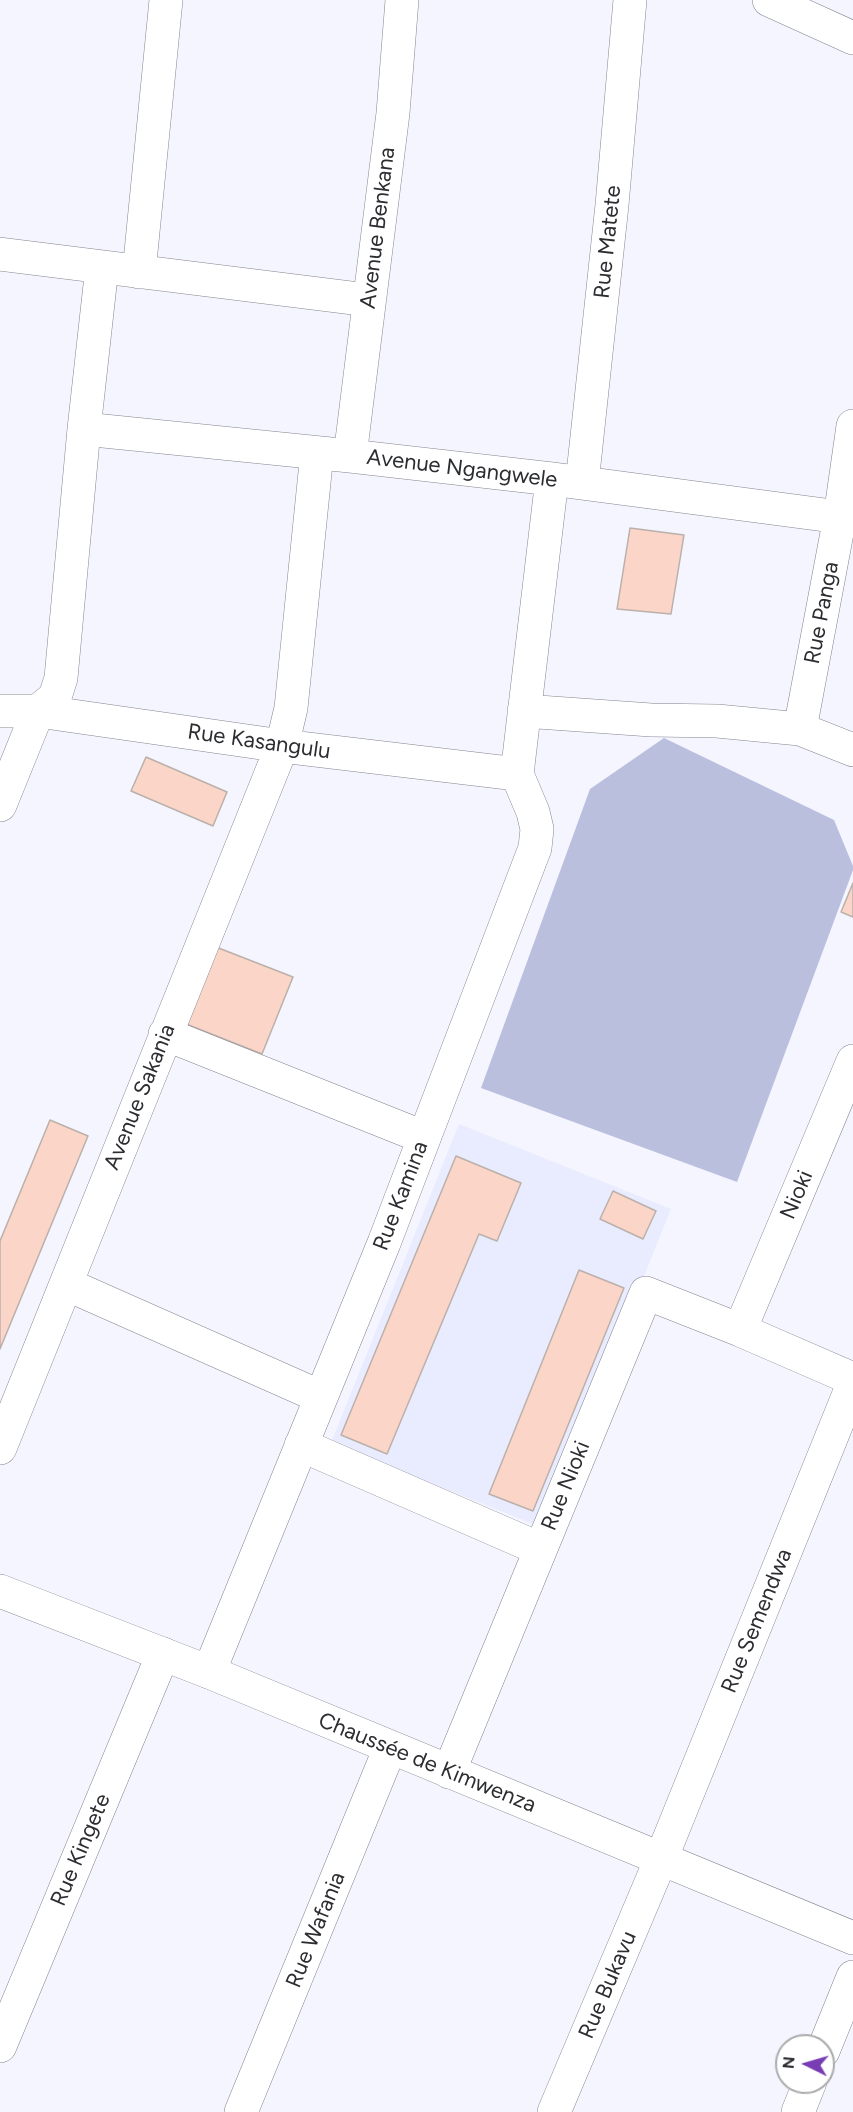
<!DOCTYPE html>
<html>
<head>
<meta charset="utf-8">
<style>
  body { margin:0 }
  #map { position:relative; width:853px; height:2112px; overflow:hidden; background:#f4f5fe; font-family:Figtree,sans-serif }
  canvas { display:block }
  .north { position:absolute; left:775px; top:2034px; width:60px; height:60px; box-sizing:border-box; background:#fff; border:2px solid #ababad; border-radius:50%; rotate:275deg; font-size:16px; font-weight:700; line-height:24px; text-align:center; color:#2c2d31 }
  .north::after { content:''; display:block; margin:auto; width:21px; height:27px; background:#783db3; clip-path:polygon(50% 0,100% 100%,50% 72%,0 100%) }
</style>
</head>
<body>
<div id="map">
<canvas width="853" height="2112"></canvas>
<div class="north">N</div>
</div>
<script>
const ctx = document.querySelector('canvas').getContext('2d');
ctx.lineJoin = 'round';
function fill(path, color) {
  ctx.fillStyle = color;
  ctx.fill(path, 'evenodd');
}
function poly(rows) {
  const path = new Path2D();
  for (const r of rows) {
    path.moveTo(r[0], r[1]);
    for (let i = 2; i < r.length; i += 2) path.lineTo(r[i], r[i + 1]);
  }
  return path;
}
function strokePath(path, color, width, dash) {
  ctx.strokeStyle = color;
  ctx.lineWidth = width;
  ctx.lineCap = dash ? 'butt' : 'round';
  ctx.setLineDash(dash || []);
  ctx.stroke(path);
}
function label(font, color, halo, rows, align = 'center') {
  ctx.font = font + ' Figtree,sans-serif';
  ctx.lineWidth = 6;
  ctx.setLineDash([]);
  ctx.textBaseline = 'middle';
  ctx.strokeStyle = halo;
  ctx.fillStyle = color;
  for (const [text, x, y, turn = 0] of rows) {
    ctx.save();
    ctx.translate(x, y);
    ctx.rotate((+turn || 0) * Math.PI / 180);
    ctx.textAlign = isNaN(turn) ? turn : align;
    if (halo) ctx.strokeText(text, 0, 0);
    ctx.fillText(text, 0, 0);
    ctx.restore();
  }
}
const built = poly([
  [459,1124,671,1209,543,1528,331,1443]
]);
const green = poly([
  [664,738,834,820,853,866,853,870,737,1182,481,1088,590,789]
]);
const building = poly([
  [630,528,684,535,671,614,617,609,630,528],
  [146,757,227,792,213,826,131,791,146,757],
  [853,883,853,917,841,912,853,883],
  [216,947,293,977,262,1054,186,1024,216,947],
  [50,1120,88,1136,0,1349,0,1241,50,1120],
  [456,1156,521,1183,497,1241,479,1234,387,1454,341,1435,456,1156],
  [613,1191,656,1211,643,1239,600,1219,613,1191],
  [579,1270,624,1288,533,1511,489,1494,579,1270]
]);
const street = poly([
  [769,0,853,38],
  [0,254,368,300],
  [139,272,166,0],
  [84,429,350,456,552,479,840,517],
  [350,456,393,113,402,0],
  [582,483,612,205,630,0],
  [0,711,38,711,282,746,517,774],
  [524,711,651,720,717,721,800,729,853,750],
  [800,729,840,517,853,426],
  [0,805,38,711,55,697,61,678,84,429,102,267],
  [165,1034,423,1137],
  [66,1284,321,1397],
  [740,1330,853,1061],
  [301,1445,540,1549],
  [0,1448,282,746,291,708,317,453],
  [209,1672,384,1243,535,848,537,829,533,812,517,774,552,479],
  [449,1772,646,1293,740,1330,853,1379],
  [0,2046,163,1654],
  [823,2051,853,1977],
  [241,2112,390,1748],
  [554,2112,661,1859,853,1384],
  [798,2112,810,2082]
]);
const secondary = poly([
  [0,1591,209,1672,853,1938]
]);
const streetNames = [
  ["Avenue Benkana",378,228,-83],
  ["Rue Matete",608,242,-84],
  ["Avenue Ngangwele",462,469,7],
  ["Rue Panga",822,613,-79],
  ["Rue Kasangulu",259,742,8],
  ["Avenue Sakania",140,1097,-68],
  ["Nioki",797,1195,-67],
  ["Rue Kamina",401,1196,-69],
  ["Rue Nioki",566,1486,-68],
  ["Rue Semendwa",757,1621,-68],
  ["Chaussée de Kimwenza",427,1763,22],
  ["Rue Kingete",81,1850,-67],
  ["Rue Wafania",316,1930,-68],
  ["Rue Bukavu",608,1985,-67]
];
fill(built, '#e9ebfe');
fill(green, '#bbbfde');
fill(building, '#fad5c8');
strokePath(building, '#bcb0ab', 1.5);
strokePath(street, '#84858f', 34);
strokePath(secondary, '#84858f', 34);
strokePath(street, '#fff', 33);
strokePath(secondary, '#fff', 33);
label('22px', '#2c2d31', '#fff', streetNames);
</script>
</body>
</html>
